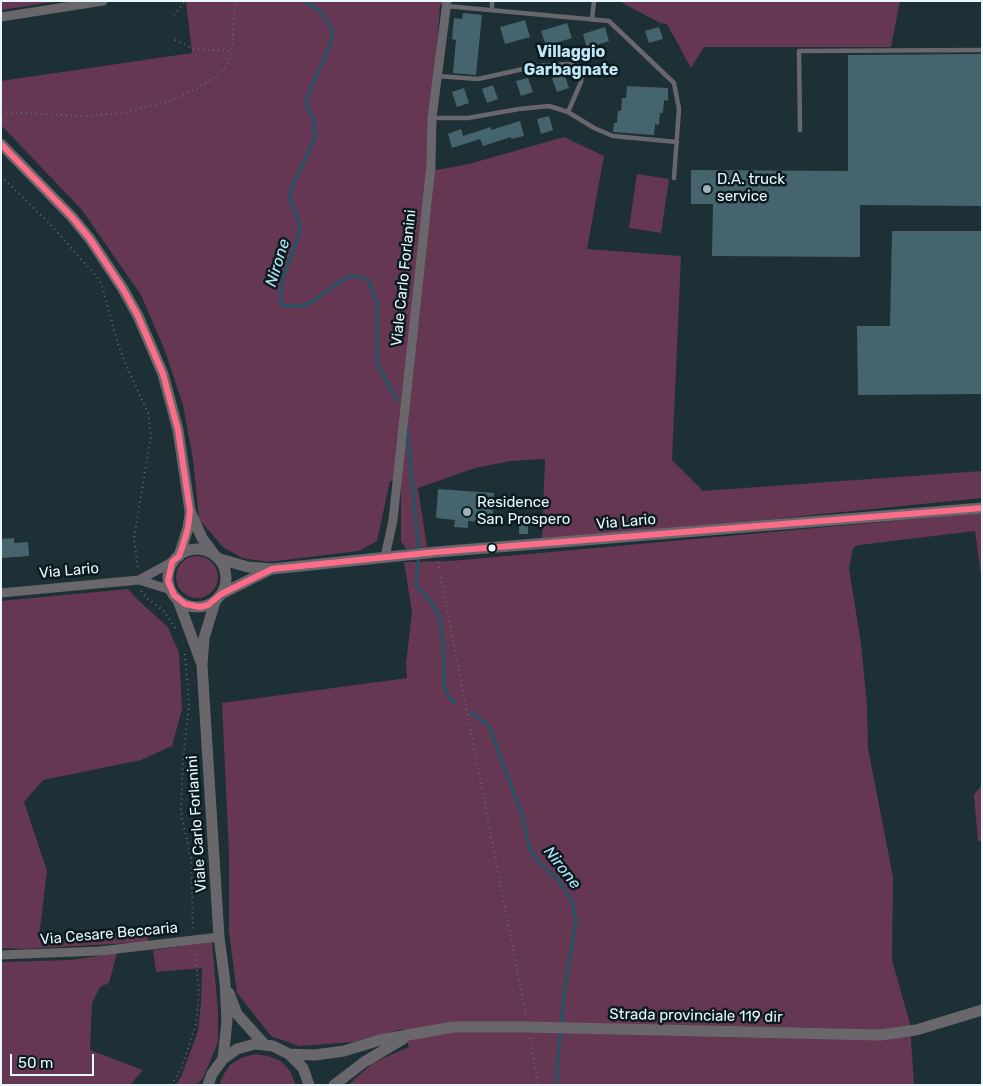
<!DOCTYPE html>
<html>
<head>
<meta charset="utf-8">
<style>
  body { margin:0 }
  #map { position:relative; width:983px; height:1086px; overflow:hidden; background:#1c3036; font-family:Rubik,sans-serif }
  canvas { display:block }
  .frame { position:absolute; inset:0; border:2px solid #e7f7fd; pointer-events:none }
  .scale { position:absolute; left:10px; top:1054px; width:84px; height:22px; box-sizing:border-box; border:2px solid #e7f7fd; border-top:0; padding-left:6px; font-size:15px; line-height:18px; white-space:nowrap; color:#e7f7fd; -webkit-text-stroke:4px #0c1b20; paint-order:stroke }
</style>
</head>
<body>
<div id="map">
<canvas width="983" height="1086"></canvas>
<div class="frame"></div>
<div class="scale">50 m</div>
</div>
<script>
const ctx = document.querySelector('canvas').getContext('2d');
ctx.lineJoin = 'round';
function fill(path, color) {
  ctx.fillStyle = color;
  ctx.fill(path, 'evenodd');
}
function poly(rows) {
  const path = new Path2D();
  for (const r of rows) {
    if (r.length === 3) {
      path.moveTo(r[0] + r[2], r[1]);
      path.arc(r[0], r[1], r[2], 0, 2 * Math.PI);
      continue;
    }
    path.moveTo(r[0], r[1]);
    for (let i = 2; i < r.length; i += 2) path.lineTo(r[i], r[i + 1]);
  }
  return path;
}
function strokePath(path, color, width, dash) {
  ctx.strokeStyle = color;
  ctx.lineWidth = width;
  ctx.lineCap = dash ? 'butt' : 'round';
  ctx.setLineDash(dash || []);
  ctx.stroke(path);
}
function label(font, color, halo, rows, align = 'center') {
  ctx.font = font + ' Rubik,sans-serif';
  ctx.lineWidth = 5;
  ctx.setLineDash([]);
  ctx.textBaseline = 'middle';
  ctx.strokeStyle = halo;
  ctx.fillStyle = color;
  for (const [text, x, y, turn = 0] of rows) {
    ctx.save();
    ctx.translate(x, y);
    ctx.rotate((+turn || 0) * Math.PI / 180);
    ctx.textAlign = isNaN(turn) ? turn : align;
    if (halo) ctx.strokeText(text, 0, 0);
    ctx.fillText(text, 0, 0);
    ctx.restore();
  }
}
const green = poly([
  [1,1,59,1,1,10],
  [186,1,444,1,440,6,428,161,437,170,469,164,564,137,604,156,587,249,681,256,672,460,703,491,982,471,982,498,644,532,542,539,545,459,511,461,475,468,418,488,427,547,406,549,401,541,401,482,390,481,377,541,359,551,268,562,242,558,223,547,199,519,193,459,183,405,165,351,141,295,82,210,1,125,1,81,192,53],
  [619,1,900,1,891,47,704,47,691,68,667,24,660,23],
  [637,174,669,179,661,233,629,228],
  [982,513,982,581,975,531,859,545,853,548,849,569,861,643,867,706,868,748,893,877,892,960,910,1024,914,1085,348,1085,374,1062,409,1047,403,1029,354,1042,299,1046,271,1036,237,993,229,933,229,854,222,703,407,678,406,664,412,612,404,562,451,561],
  [197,577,21],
  [128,589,139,601,167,626,179,652,182,709,172,746,141,760,43,780,24,802,47,871,39,937,117,933,148,928,148,942,23,949,1,948,1,601],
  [982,785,982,841,978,841,974,795],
  [212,942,218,1012,218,1042,203,1078,197,1085,176,1085,181,1077,198,1031,201,1002,202,968,156,972,153,950],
  [117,953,109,983,100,987,92,1003,90,1050,143,1070,130,1085,1,1085,1,962,71,960],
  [255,1054,268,1056,281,1061,290,1071,296,1085,219,1085,224,1074,231,1064,241,1058]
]);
const stream = poly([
  [305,1,322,13,332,29,331,43,307,97,307,106,314,121,315,138,291,189,290,198,299,223,299,234,283,278,280,301,283,306,302,306,310,303,347,277,358,276,369,281,377,304,377,364,397,400],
  [406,417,419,554,416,585,434,606,440,618,443,643,444,685,448,696,455,703],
  [471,712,489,726,522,815,529,846,536,859,559,881,572,901,576,921,566,980,561,1024],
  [557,1085,557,1064,561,1030]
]);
const building = poly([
  [463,13,482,15,476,75,453,73,456,40,452,39,454,18,462,19],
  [525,20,530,37,505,44,500,27],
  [567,23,572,38,546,46,541,31],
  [605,27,609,41,587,48,583,34],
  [659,27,663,39,649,43,645,31],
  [982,54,982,206,860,205,860,257,712,256,713,204,691,204,691,170,848,171,848,55],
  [564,73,569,88,557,92,552,78],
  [528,78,533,92,521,96,516,81],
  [493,85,498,99,487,103,482,89],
  [627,86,668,88,668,101,664,100,663,113,660,113,659,125,655,124,654,135,613,132,614,123,617,123,618,111,621,111,622,98,626,98],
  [464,88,469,103,457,107,452,92],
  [549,116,553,130,541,134,537,119],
  [520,121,524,136,511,139,511,137,483,146,480,139,452,148,448,134,461,129,463,136,491,127,491,130],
  [892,231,982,231,982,394,858,395,857,326,890,326],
  [438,489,494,493,492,523,468,521,468,528,454,527,455,520,436,518],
  [519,521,528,521,528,534,519,534],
  [14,538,14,543,28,542,29,556,1,558,1,539]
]);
const path = poly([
  [174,15,185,1],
  [175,40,194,49,232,51],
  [1,112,81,116,123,113,169,101,195,89,212,79,223,70,229,61,232,51,235,1],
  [1,176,48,222,98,278,102,286,118,344,126,365,148,413,151,436,134,538,138,569],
  [438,562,526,1016],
  [141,591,148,599,164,611,176,629],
  [185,654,189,703,183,762,181,807,182,819,191,857,193,931],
  [530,1038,538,1085],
  [171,1085,181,1069,196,1025,199,992,195,950]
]);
const service = poly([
  [446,6,609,21,674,83,679,109,674,178],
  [492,10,492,1],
  [592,19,594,1],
  [437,76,478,79,537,66,567,64,577,65,582,72,581,82,568,112],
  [432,118,468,118,519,109,549,106,568,112,594,128,613,136,677,142],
  [800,130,799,51,982,50]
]);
const minor = poly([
  [1,17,103,1],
  [385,557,393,520,431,165,432,118,447,1],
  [139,580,171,590],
  [1,593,139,580,172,562],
  [1,955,100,951,219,937]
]);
const tertiary = poly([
  [1,144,72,217,90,239,123,289,138,316,163,374,178,430,190,511,202,538,214,554],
  [197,578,29],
  [179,556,188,528,190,514],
  [220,559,248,567,272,569,436,552,982,508],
  [221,594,269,570],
  [178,600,201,662],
  [215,602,204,638,202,665,219,937,225,982,227,1021,223,1059],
  [229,993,237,1014,264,1044],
  [289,1054,315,1055,344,1051,380,1040,453,1027,528,1027,880,1035,916,1030,982,1010],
  [208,1085,212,1074,223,1059,237,1049,255,1044,273,1046,289,1054,303,1068,309,1085],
  [334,1085,364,1062,403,1039]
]);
const bus1 = poly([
  [1,144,72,217,90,239,123,289,138,316,163,374,178,430,190,511,188,528,183,545,179,556,172,562,168,581,174,595,185,604,200,607,208,605,221,594,272,569,436,552,982,508]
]);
const markers = [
  [707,189,5,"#a0b1b7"],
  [467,512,5,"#a0b1b7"],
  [492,548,4.5,"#e7f7fd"]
];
const poiNames = [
  ["D.A. truck",717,180],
  ["service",717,197],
  ["Residence",477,503],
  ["San Prospero",477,520]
];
const streetNames = [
  ["Viale Carlo Forlanini",404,278,-84],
  ["Via Lario",626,522,-5],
  ["Via Lario",69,571,-5],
  ["Viale Carlo Forlanini",197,824,-94],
  ["Via Cesare Beccaria",109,934,-5],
  ["Strada provinciale 119 dir",696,1016,1]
];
const neighbourhoodNames = [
  ["Villaggio",571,52],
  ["Garbagnate",571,70]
];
const waterNames = [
  ["Nirone",278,263,-73],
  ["Nirone",562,868,52]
];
fill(green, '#663753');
strokePath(stream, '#205567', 3);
fill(building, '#46646e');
strokePath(path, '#676a6e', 2, [1, 4]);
strokePath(service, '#69666c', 4.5);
strokePath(minor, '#69666c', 9);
strokePath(tertiary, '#69666c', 11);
strokePath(bus1, '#fb6d88', 6);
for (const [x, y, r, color] of markers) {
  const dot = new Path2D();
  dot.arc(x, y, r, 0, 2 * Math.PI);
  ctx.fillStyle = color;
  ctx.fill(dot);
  strokePath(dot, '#0c1b20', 2);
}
label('15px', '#e7f7fd', '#0c1b20', poiNames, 'left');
label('15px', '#e7f7fd', '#0c1b20', streetNames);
label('bold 16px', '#c0e7f6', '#0c1b20', neighbourhoodNames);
label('italic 16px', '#b3e4f6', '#0c1b20', waterNames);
</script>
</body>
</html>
